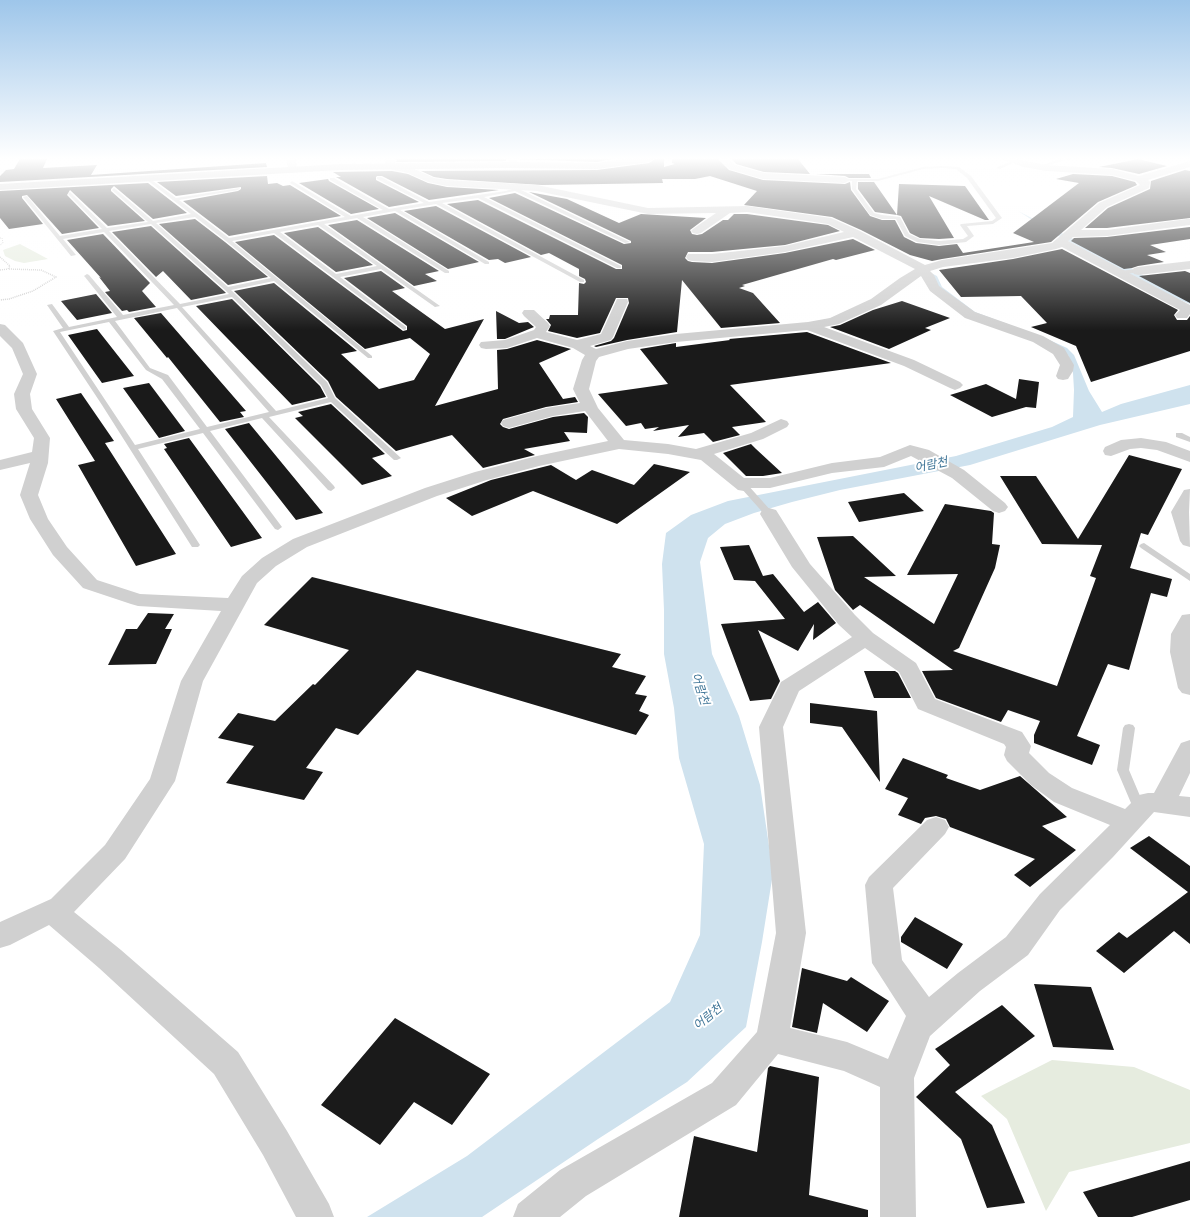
<!DOCTYPE html>
<html>
<head>
<meta charset="utf-8">
<style>
  body { margin:0 }
  canvas { display:block; background:#fff }
</style>
</head>
<body>
<canvas width="1190" height="1217"></canvas>
<script>
const ctx = document.querySelector('canvas').getContext('2d');
ctx.lineJoin = 'round';
function fill(path, color) {
  ctx.fillStyle = color;
  ctx.fill(path, 'evenodd');
}
function poly(rows) {
  const path = new Path2D();
  for (const r of rows) {
    path.moveTo(r[0], r[1]);
    for (let i = 2; i < r.length; i += 2) path.lineTo(r[i], r[i + 1]);
  }
  return path;
}
function strokePath(path, color, width, dash) {
  ctx.strokeStyle = color;
  ctx.lineWidth = width;
  ctx.lineCap = dash ? 'butt' : 'round';
  ctx.setLineDash(dash || []);
  ctx.stroke(path);
}
function label(font, color, halo, rows, align = 'center') {
  ctx.font = font + ' Inter,"Noto Sans KR",sans-serif';
  ctx.lineWidth = 4;
  ctx.setLineDash([]);
  ctx.textBaseline = 'middle';
  ctx.strokeStyle = halo;
  ctx.fillStyle = color;
  for (const [text, x, y, turn = 0] of rows) {
    ctx.save();
    ctx.translate(x, y);
    ctx.rotate((+turn || 0) * Math.PI / 180);
    ctx.textAlign = isNaN(turn) ? turn : align;
    if (halo) ctx.strokeText(text, 0, 0);
    ctx.fillText(text, 0, 0);
    ctx.restore();
  }
}
const green = poly([
  [20,244,48,259,24,263,15,261,5,256,3,250],
  [1052,1060,1134,1067,1190,1090,1190,1143,1069,1172,1046,1211,1007,1119,981,1096]
]);
const water = poly([
  [1018,211,1131,268,1171,292,1190,299,1190,304,1168,295,1051,232],
  [927,271,937,276,942,287,975,312,1045,338,1067,348,1074,355,1089,391,1102,412,1121,404,1190,385,1190,404,1100,425,970,465,840,490,792,502,754,513,725,524,708,538,700,562,712,654,739,716,760,785,773,873,762,942,746,1027,687,1082,598,1139,482,1217,367,1217,467,1156,670,1002,700,935,704,844,679,758,674,708,664,654,664,610,662,564,666,533,691,515,728,501,956,456,1052,427,1073,417,1074,390,1073,373,1068,355,986,320,941,292]
]);
const building = poly([
  [20,159,47,159,43,168,97,165,91,175,266,163,267,167,0,182,0,176,6,170,14,169],
  [397,159,506,159,506,161,396,162],
  [518,159,611,159,597,162],
  [655,159,664,159,664,167,675,164,672,163,672,159,718,159,729,170,763,180,845,184,850,182,851,190,870,216,882,220,895,220,904,237,916,243,939,246,957,244,963,253,1034,242,1013,233,1079,183,1056,179,1073,174,1112,176,1135,182,1137,185,1098,202,1051,242,942,259,932,261,910,255,861,230,832,217,744,205,757,191,710,176,695,179,662,179,663,183,542,185,447,179,434,177,421,171,597,170,649,163],
  [732,159,798,159,810,174,764,172,736,164],
  [1138,159,1167,166,1139,174,1112,168,1099,167],
  [1185,170,1190,171,1190,218,1107,228,1085,228,1108,208,1150,189,1151,181],
  [392,171,408,174,428,183,447,187,499,190,429,200,382,176,377,176,376,177,376,180,419,202,389,207,336,177,341,177,333,172],
  [816,174,869,174,871,178,849,178,845,176],
  [267,176,268,184,277,183,283,186,290,185,341,216,229,236,183,201,238,191,241,189,241,187,176,196,157,182],
  [328,179,329,181,379,209,351,214,299,183],
  [858,182,874,182,897,215,875,212,858,189],
  [148,183,187,213,153,219,114,186,111,189,111,191,145,221,108,226,70,190,67,195,99,228,62,234,27,195,22,196,22,198,43,224,9,229,0,218,0,191],
  [899,184,965,186,989,220,985,220,929,196,954,238,939,239,920,238,910,233,901,216,897,215],
  [529,192,567,199,619,223,641,214,706,218,690,230,692,234,697,235,702,234,723,220,728,220,734,214,747,214,828,225,840,231,785,245,712,252,688,252,685,258,688,261,692,262,712,263,785,253,853,239,875,250,836,260,833,259,742,285,745,286,739,288,753,293,780,323,721,328,682,280,677,332,627,340,596,347,594,346,611,341,614,338,629,303,628,298,616,298,600,333,577,338,548,331,551,325,546,319,549,319,550,315,578,315,579,283,584,284,586,282,585,279,579,276,579,269,549,253,541,255,447,204,478,200,616,269,622,269,622,265,489,198,515,193,624,244,631,243,631,241],
  [436,206,531,257,505,263,498,259,489,260,404,211],
  [395,213,479,262,448,269,367,218],
  [195,219,225,242,268,277,228,285,159,224],
  [357,220,439,271,425,274,437,281,414,286,328,225],
  [151,226,224,291,226,293,191,300,163,271,156,277,112,232],
  [318,227,373,265,336,272,284,233],
  [1190,227,1190,239,1150,245,1166,252,1147,255,1164,262,1138,266,1132,268,1124,269,1071,241,1074,238,1107,237],
  [103,234,150,283,142,291,156,307,129,312,127,310,122,311,105,292,110,291,99,277,101,278,67,240],
  [274,235,403,331,407,330,407,326,344,278,381,271,405,288,392,291,445,329,484,319,435,406,498,389,497,350,507,349,537,340,571,349,539,363,563,399,575,397,578,402,546,407,503,419,500,424,503,427,509,429,553,417,584,413,588,417,587,433,564,432,570,441,524,449,535,455,483,468,452,435,396,451,336,397,328,381,234,291,274,283,357,351,341,354,379,389,414,380,430,354,410,338,365,349,235,242],
  [1062,249,1178,310,1174,315,1177,320,1187,320,1190,316,1190,351,1091,382,1076,346,1031,327,1047,323,1021,296,961,297,939,270,1013,259],
  [1185,271,1190,273,1190,303,1139,276],
  [96,294,112,313,77,320,61,301],
  [232,299,320,386,326,397,292,405,196,306],
  [902,301,950,318,925,328,931,330,889,349,830,327,840,325,873,310],
  [496,311,519,323,528,322,534,327,505,339,497,339],
  [161,313,246,411,240,412,244,417,220,422,168,357,167,358,134,318],
  [97,329,134,376,102,383,68,335],
  [807,332,891,363,730,385,766,422,732,427,740,435,713,442,704,433,678,437,689,425,653,431,659,427,645,429,641,423,626,426,598,394,668,384,640,349,676,343,676,347,730,340,729,339],
  [1019,379,1039,382,1036,408,1026,407,992,417,950,395,986,384,1016,399],
  [149,383,185,431,159,438,123,388],
  [81,393,114,441,105,443,176,554,136,566,78,465,95,461,56,399],
  [331,404,385,454,372,458,392,476,362,485,295,418,303,416,298,412],
  [249,423,323,513,296,520,225,429],
  [189,438,262,538,231,547,164,449,167,448,164,444],
  [751,444,756,449,782,473,763,476,746,476,723,453],
  [1129,455,1182,469,1148,535,1141,533,1130,568,1172,579,1167,597,1151,593,1129,670,1108,664,1077,736,1100,745,1092,765,1034,743,1034,735,1040,721,1008,710,1001,722,936,698,922,671,953,670,860,605,853,610,835,590,817,537,853,536,896,576,864,577,934,624,958,574,907,575,945,504,991,511,994,513,992,544,1000,545,995,568,959,648,953,651,1057,686,1096,578,1090,576,1102,545,1042,544,1000,476,1036,476,1078,539],
  [654,464,690,472,617,524,533,491,472,516,446,498,491,480,551,465,576,480,592,470,634,485],
  [904,493,924,511,859,522,848,502],
  [749,545,763,576,773,574,804,612,818,602,836,623,813,640,814,624,798,651,758,630,780,681,771,699,750,701,721,624,785,619,755,581,734,580,720,547],
  [312,577,621,654,612,667,646,676,635,694,647,696,639,711,649,715,636,735,417,670,358,735,336,728,306,768,323,772,304,800,226,783,254,746,218,738,238,713,275,721,313,684,315,685,349,650,264,625],
  [148,613,174,614,165,629,172,629,156,664,108,665,126,629,137,629],
  [864,671,895,671,898,673,911,698,874,698],
  [810,703,877,711,880,782,842,727,810,723],
  [903,758,948,775,946,778,980,790,1020,776,1067,817,1042,826,1076,850,1030,887,1014,875,1035,859,950,827,946,819,936,816,925,818,921,824,898,815,908,798,885,789],
  [1149,836,1190,866,1190,944,1174,931,1124,973,1096,951,1119,932,1127,938,1188,892,1130,848],
  [915,917,963,944,947,969,901,942,901,937],
  [802,968,847,981,851,977,889,1001,867,1032,823,1003,817,1033,792,1027],
  [1034,984,1091,987,1114,1050,1053,1047],
  [1002,1005,1035,1036,955,1092,992,1125,1025,1203,987,1208,961,1139,916,1097,950,1065,935,1049],
  [395,1018,490,1074,452,1125,414,1102,380,1145,321,1105],
  [770,1066,819,1077,809,1195,868,1210,868,1217,679,1217,694,1136,757,1152,768,1068],
  [1190,1161,1190,1200,1132,1217,1098,1217,1083,1192]
]);
const pathFar1 = poly([
  [0,238,2,238,3,243,0,245]
]);
const path = poly([
  [0,257,10,266,8,269,41,270,56,277,33,291,9,299,0,300],
  [0,270,8,269]
]);
const lane = poly([
  [1061,159,1070,159,1038,168,1036,167,1061,159],
  [1011,161,1015,162,1000,169,996,168,1011,161],
  [941,166,959,167,971,176,1002,218,993,224,967,226,974,236,966,242,939,245,917,242,905,236,896,219,882,219,870,215,852,189,852,181,843,180,845,179,878,179,923,167,941,166],
  [941,168,956,169,967,178,996,218,992,221,961,224,960,225,968,236,963,239,939,241,920,239,909,234,900,217,882,215,874,213,856,189,857,181,878,181,923,169,941,168],
  [377,177,381,177,429,202,506,191,522,186,522,188,519,189,630,242,625,243,515,191,484,197,621,266,621,268,617,268,478,198,442,203,584,280,584,282,580,282,436,204,400,210,489,262,489,264,485,264,395,211,363,217,449,271,449,273,445,273,357,218,324,224,440,306,435,307,381,269,340,277,406,327,406,329,404,330,274,233,232,241,372,356,372,358,368,358,274,281,231,290,327,382,335,398,401,458,397,460,394,460,331,402,269,417,334,486,335,488,331,491,328,490,262,418,210,431,282,527,278,530,275,529,203,433,138,449,200,545,198,547,192,547,102,405,53,331,63,328,47,305,52,304,69,327,117,317,85,277,84,276,87,274,89,275,123,315,174,305,104,232,63,239,76,255,71,256,23,197,27,196,60,236,102,229,68,194,70,192,107,228,148,222,112,190,114,188,153,221,191,214,147,180,149,178,176,198,240,188,238,190,179,200,229,238,345,217,290,183,292,181,351,216,383,210,330,180,330,178,334,178,389,209,424,203,377,179,377,177],
  [195,217,226,241,271,278,228,287,156,223,195,217],
  [151,224,225,290,229,294,180,304,109,231,151,224],
  [318,225,377,266,336,274,280,232,318,225],
  [232,297,321,385,328,398,276,411,182,307,232,297],
  [177,308,269,412,207,427,168,375,150,368,115,321,177,308],
  [109,322,146,370,162,379,200,429,135,445,60,332,109,322],
  [1138,269,1141,271,1140,272,1119,275,1116,273,1119,271,1138,269],
  [1176,433,1182,433,1190,437,1190,442,1176,437,1176,433],
  [744,483,747,484,772,512,773,514,772,516,766,516,741,488,740,486,744,483],
  [1144,543,1190,574,1190,581,1141,548,1139,546,1141,544,1144,543],
  [1129,724,1133,725,1135,728,1129,770,1146,810,1144,813,1140,815,1136,813,1134,810,1117,770,1123,728,1125,725,1129,724]
]);
const street = poly([
  [286,159,295,159,297,164,295,172,289,172,286,159],
  [386,159,396,159,394,164,414,169,434,178,447,180,537,185,648,208,747,206,831,218,860,231,925,265,942,260,1052,243,1099,203,1140,185,1136,181,1112,175,1046,171,1024,167,1001,159,1017,159,1046,165,1112,169,1139,176,1190,161,1190,167,1148,180,1150,182,1149,188,1107,207,1081,230,1107,230,1187,219,1190,219,1190,225,1107,236,1073,237,1068,241,1190,305,1190,314,1187,318,1177,318,1175,315,1180,310,1062,247,1056,249,1013,258,943,267,930,271,934,275,939,286,975,312,1043,336,1064,348,1074,365,1073,371,1068,379,1063,380,1058,379,1056,376,1060,365,1053,354,1033,342,965,318,930,291,921,276,881,305,839,324,824,327,914,360,960,382,963,385,960,388,955,390,950,388,904,366,807,330,676,342,628,349,599,357,596,361,589,389,598,408,624,440,668,444,696,449,751,433,781,419,787,421,789,424,787,427,763,439,714,454,744,478,770,478,832,463,880,457,910,445,929,450,964,470,1005,503,1008,507,1005,511,999,513,993,511,952,478,911,456,884,467,832,473,770,488,751,488,744,491,738,490,701,460,668,454,619,449,539,466,487,480,437,496,307,547,276,566,257,583,203,681,175,781,125,859,74,912,121,950,238,1052,287,1131,329,1204,334,1217,296,1217,263,1155,214,1074,99,968,49,925,10,945,0,948,0,922,51,899,105,845,150,779,181,681,221,611,138,606,131,604,83,588,53,555,30,519,20,495,30,463,0,470,0,460,32,452,34,438,16,409,14,394,23,374,12,348,0,336,0,324,5,325,23,343,37,374,30,394,32,409,50,438,48,463,38,495,48,519,67,547,97,580,140,594,228,598,242,576,262,558,293,539,425,488,475,472,537,456,608,441,585,411,553,416,509,428,503,426,501,423,503,420,546,408,580,403,573,389,582,360,585,355,573,348,537,338,507,348,486,349,481,348,479,345,481,342,505,340,534,330,536,327,524,316,522,313,524,310,534,310,548,323,550,326,546,332,577,340,601,334,617,299,627,299,628,302,613,337,611,340,590,346,596,349,627,341,676,334,808,322,830,318,871,299,900,278,915,269,853,237,785,252,712,262,692,261,688,260,686,257,688,254,712,254,785,246,844,232,828,224,747,212,730,213,701,233,697,234,693,233,691,231,693,229,716,213,648,214,537,191,447,186,428,182,408,173,386,168,384,166,386,159],
  [507,159,516,159,520,165,518,167,512,167,507,159],
  [719,159,729,159,735,165,764,173,845,177,850,180,845,183,763,179,729,169,719,159],
  [1190,261,1190,269,1138,275,1134,274,1132,271,1134,268,1138,267,1190,261],
  [1141,438,1166,442,1190,451,1190,462,1157,450,1141,448,1130,449,1111,456,1105,455,1103,451,1105,447,1121,440,1141,438],
  [1190,489,1189,512,1190,547,1183,545,1180,541,1171,512,1184,490,1190,489],
  [769,508,776,510,810,564,855,615,873,633,916,663,935,699,1022,732,1031,746,1029,753,1049,773,1072,788,1125,809,1139,795,1148,793,1154,793,1181,743,1190,740,1190,773,1179,796,1190,797,1190,817,1154,812,1113,857,1060,910,1028,955,980,991,930,1036,914,1078,916,1217,880,1217,880,1087,844,1071,778,1054,736,1105,586,1196,560,1217,513,1217,518,1204,560,1170,712,1083,757,1032,776,933,759,727,781,682,852,637,839,625,792,567,760,514,762,510,769,508],
  [865,648,899,672,918,709,1004,744,1006,747,1004,755,1007,761,1031,785,1054,802,1110,825,1040,894,1006,937,958,973,929,997,902,960,893,888,945,834,949,827,945,820,936,817,927,820,869,877,865,885,872,963,906,1016,888,1059,847,1042,790,1028,806,933,783,727,799,691,865,648],
  [1190,614,1190,695,1182,693,1178,688,1170,652,1171,634,1182,615,1190,614]
]);
const secondary = poly([
  [624,159,654,159,649,162,597,169,509,168,340,170,0,190,0,184,340,164,509,162,597,163,624,159]
]);
const waterNames = [
  ["어람천",931,465,-12],
  ["어람천",700,689,72],
  ["어람천",708,1017,-39]
];
fill(green, '#e6ecdf');
fill(water, '#cfe2ee');
fill(building, '#1a1a1a');
strokePath(pathFar1, '#cdcdcd', 1, [1, 1]);
strokePath(path, '#cdcdcd', 1.5, [1, 1]);
fill(lane, '#d0d0d0');
fill(street, '#d0d0d0');
fill(secondary, '#bdbdbd');
const sky = ctx.createLinearGradient(0, 0, 0, 330);
sky.addColorStop(0, '#9ec6ea');
sky.addColorStop(0.48, '#fff');
sky.addColorStop(1, '#ffffff00');
ctx.fillStyle = sky;
ctx.fillRect(0, 0, 1190, 330);
label('italic 12px', '#3f7597', '#fff', waterNames);
</script>
</body>
</html>
